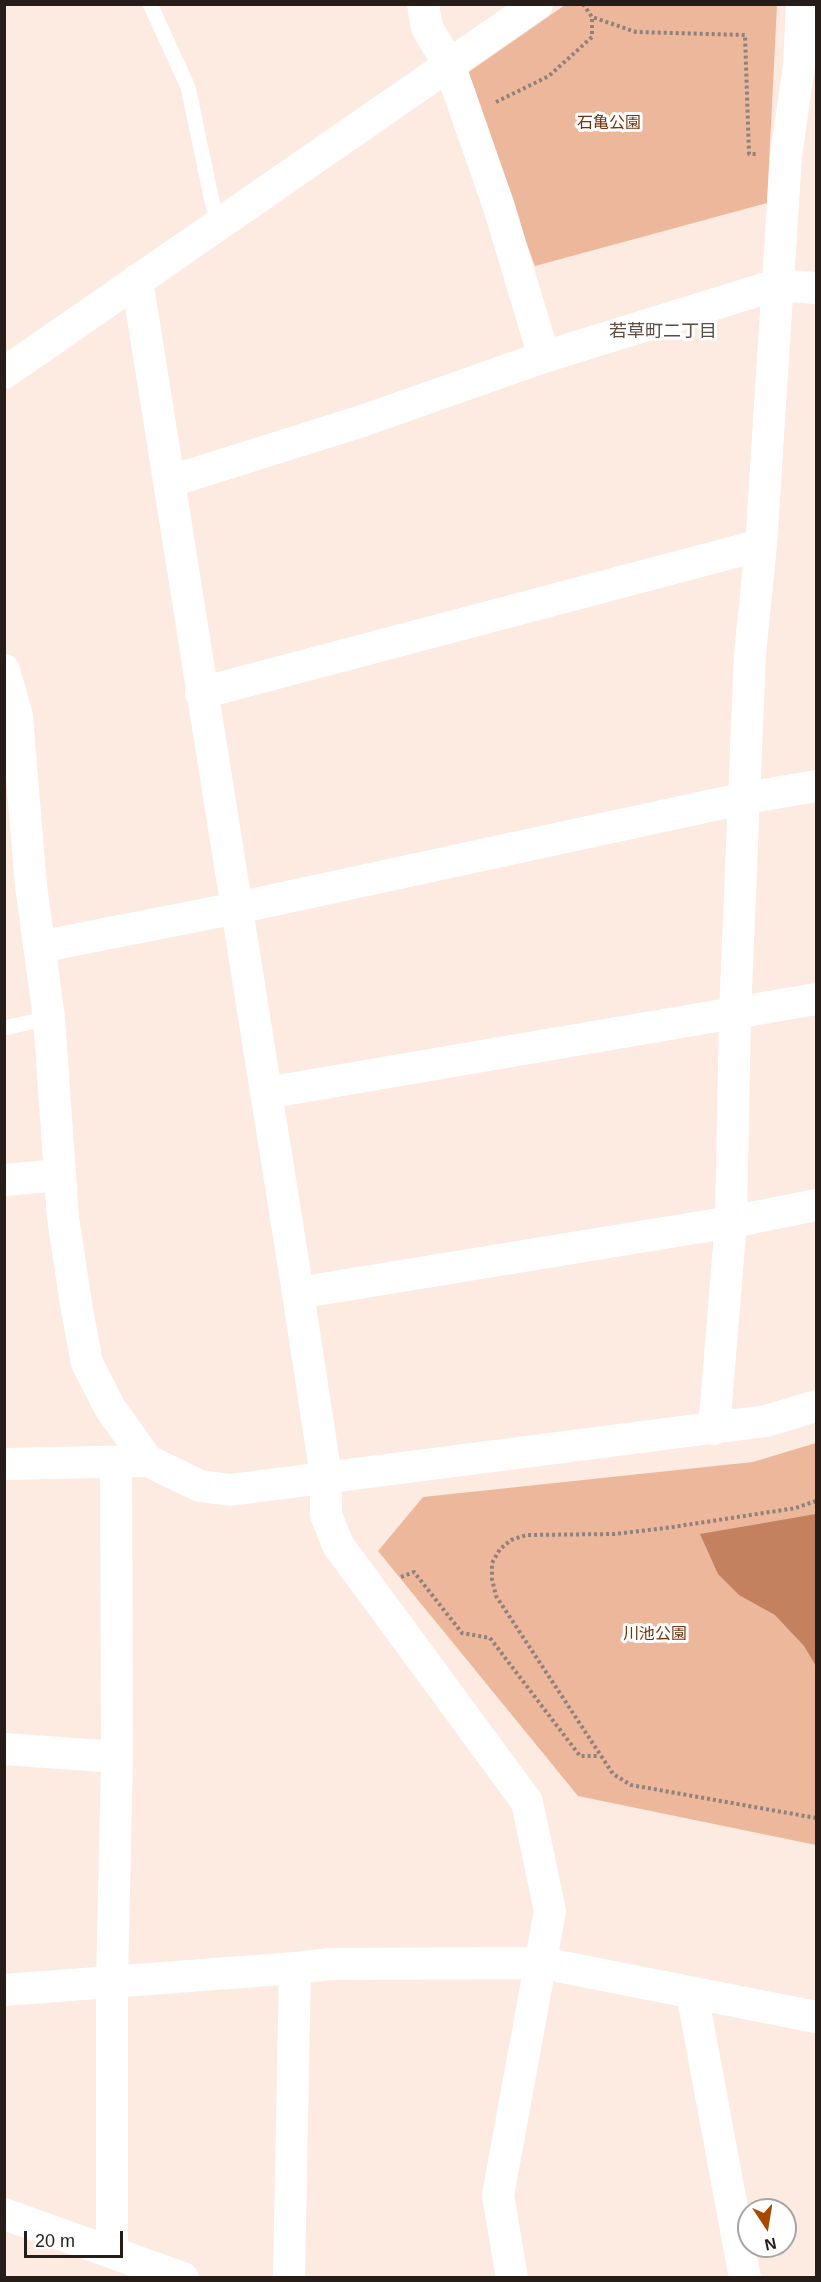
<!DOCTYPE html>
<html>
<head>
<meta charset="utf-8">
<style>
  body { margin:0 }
  #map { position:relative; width:821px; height:2282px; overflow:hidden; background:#fdeae0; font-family:Helvetica,sans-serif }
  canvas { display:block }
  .frame { position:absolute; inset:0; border:6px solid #261d19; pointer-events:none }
  .north { position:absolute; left:737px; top:2198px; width:60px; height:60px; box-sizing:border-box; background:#fff; border:2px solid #a8a5a3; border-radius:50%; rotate:168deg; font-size:16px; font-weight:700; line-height:24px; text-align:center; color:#261d19 }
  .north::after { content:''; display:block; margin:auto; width:21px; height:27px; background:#a84800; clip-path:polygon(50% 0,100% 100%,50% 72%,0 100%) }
  .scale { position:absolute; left:24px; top:2231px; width:99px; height:27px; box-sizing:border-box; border:3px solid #261d19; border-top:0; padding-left:8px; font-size:18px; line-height:21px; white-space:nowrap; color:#261d19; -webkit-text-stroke:4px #fff; paint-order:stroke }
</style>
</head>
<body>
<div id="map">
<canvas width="821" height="2282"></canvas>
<div class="frame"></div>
<div class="north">N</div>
<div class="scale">20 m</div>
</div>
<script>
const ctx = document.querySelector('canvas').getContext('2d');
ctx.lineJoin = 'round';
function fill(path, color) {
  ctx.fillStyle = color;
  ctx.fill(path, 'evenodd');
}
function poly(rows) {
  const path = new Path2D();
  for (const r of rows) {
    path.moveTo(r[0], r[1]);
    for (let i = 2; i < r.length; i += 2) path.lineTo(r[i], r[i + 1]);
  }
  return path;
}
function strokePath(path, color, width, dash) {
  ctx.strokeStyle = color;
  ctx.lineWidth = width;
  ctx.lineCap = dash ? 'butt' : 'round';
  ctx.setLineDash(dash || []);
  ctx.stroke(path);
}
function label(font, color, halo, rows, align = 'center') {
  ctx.font = font + ' Helvetica,"Noto Sans JP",sans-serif';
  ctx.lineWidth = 6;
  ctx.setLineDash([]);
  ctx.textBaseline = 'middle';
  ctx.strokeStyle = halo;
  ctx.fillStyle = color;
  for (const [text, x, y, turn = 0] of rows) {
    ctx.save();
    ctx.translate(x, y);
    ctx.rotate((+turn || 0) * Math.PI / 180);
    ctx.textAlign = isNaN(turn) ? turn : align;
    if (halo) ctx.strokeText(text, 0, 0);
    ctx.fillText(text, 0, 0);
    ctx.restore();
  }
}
const green = poly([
  [565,5,777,5,767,203,535,266,463,76],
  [816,1443,816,1845,578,1796,378,1551,423,1497,753,1462]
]);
const water = poly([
  [816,1514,816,1666,804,1646,775,1615,739,1595,718,1574,700,1534]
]);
const path = poly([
  [583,4,592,17,636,32,745,35,749,154,756,154],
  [496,102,549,76,592,37,592,17],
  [816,1501,796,1508,666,1528,615,1534,526,1535,511,1540,500,1549,492,1563,492,1579,496,1596,613,1774,631,1785,816,1818],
  [401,1577,414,1572,462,1633,490,1638,580,1756,599,1756]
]);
const lane = poly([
  [150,4,188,87,213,206,224,221],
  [4,1028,49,1018]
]);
const street = poly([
  [423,4,427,28,449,64,499,207,544,357],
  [137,280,298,1293,326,1477,326,1515,338,1545,527,1802,550,1911,498,2195,512,2278],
  [4,373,537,4],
  [171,481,362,421,544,357,776,285,816,288],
  [4,670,17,716,31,886,49,1018,63,1218,77,1310,87,1363,110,1408,148,1461],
  [201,693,761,545],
  [39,947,237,908,746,798,816,786],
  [266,1093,816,999],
  [4,1180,60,1175],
  [298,1293,731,1222,816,1205],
  [714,1429,731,1222,735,1014,750,654,761,545,786,156,799,66,802,4],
  [4,1464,148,1461,200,1486,230,1490,766,1421,816,1406],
  [4,1749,117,1757],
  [295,1968,330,1964,542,1963,816,2017],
  [4,1990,295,1968,289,2278],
  [692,1993,745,2278],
  [4,2214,183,2278],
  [112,2252,112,1982,117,1757,116,1462]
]);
const parkNames = [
  ["石亀公園",609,124],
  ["川池公園",655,1635]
];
const neighbourhoodNames = [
  ["若草町二丁目",663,332]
];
fill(green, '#edb79c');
fill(water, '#c38160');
strokePath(path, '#90827b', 4, [3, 3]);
strokePath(lane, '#fff', 15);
strokePath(street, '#fff', 32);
label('16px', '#72340e', '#fff', parkNames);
label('18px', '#5f4b41', '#fff', neighbourhoodNames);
</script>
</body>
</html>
